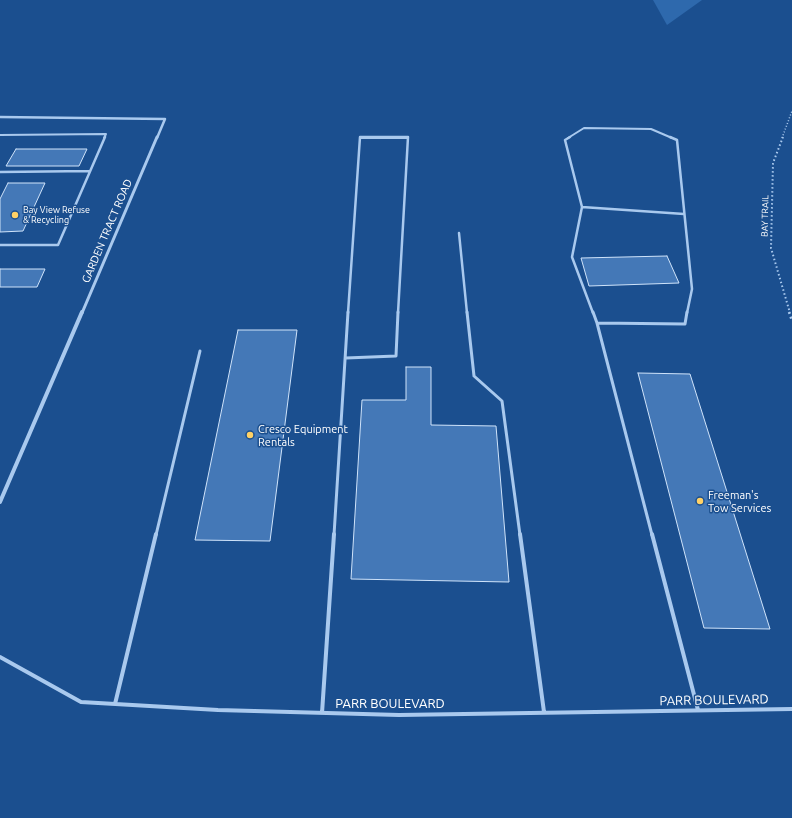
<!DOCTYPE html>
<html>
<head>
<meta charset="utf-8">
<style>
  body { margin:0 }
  canvas { display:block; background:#1b4f8f }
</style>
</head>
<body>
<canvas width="792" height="818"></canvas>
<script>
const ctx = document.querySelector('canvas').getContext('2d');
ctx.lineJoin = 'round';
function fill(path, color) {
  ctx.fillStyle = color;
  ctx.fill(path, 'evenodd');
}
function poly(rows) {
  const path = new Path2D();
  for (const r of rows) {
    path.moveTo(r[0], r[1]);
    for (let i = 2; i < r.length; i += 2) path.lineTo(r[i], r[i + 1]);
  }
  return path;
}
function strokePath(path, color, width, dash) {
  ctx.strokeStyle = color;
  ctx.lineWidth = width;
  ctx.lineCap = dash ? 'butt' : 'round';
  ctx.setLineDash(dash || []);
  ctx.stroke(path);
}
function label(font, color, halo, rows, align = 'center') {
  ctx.font = font + ' Ubuntu,sans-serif';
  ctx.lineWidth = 3;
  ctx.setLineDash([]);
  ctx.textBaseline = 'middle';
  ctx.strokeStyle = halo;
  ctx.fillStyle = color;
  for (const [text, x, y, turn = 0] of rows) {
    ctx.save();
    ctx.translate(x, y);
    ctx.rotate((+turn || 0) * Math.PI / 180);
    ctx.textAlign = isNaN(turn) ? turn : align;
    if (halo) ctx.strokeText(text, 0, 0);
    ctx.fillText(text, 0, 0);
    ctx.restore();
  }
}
const green = poly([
  [653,0,702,0,667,25]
]);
const building = poly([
  [16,149,87,149,79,166,6,166,16,149],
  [8,183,45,183,23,231,0,232,0,199,8,183],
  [667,256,679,283,589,286,581,258,667,256],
  [0,269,45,269,37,287,0,287,0,269],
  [238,330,297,330,270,541,195,540,238,330],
  [406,367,431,367,431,425,496,426,509,582,351,579,362,400,406,400,406,367],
  [638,373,690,374,770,629,704,628,638,373]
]);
const pathFar2 = poly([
  [782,138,792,111]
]);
const pathFar1 = poly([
  [783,137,773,163,771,248,790,313]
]);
const path = poly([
  [789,312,792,321]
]);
const serviceFar3 = poly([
  [0,135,106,134,104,138],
  [360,138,408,138],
  [568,138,584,128,651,129,672,138]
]);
const serviceFar2 = poly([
  [570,137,565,140,582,207,572,257,593,313],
  [670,137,677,140,692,289,687,313],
  [0,172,90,171],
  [582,207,684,214],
  [459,233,467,313],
  [0,245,58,245,105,137],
  [348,313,360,137,408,137,398,313]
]);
const serviceFar1 = poly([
  [467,312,474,376,502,401,520,535],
  [593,312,597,323],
  [597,323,685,324,687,312],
  [597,323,652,535],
  [346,358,396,356,398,312],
  [156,535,200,351],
  [334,535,348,312]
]);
const service = poly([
  [520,534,544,712],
  [652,534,698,710],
  [0,657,81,702,218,710,399,715,792,709],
  [115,704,156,534],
  [322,713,334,534]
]);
const minorFar2 = poly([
  [0,117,165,119,157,138]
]);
const minorFar1 = poly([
  [82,313,157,137]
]);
const minor = poly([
  [0,502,82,312]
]);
const markers = [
  [15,215,4,"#ffd166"],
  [250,435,4,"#ffd166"],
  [700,501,4,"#ffd166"]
];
const farPoinames = [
  ["Bay View Refuse",23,210],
  ["& Recycling",23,220]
];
const farStreetnames = [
  ["BAY TRAIL",765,216,-89]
];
const streetNames = [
  ["GARDEN TRACT ROAD",107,231,-67]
];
const poiNames = [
  ["Cresco Equipment",258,429],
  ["Rentals",258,442],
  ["Freeman's",708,495],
  ["Tow Services",708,508]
];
const nearStreetnames = [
  ["PARR BOULEVARD",714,700,-1],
  ["PARR BOULEVARD",390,704]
];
fill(green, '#2e69ad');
fill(building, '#4478b7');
strokePath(building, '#cfe3fa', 1);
strokePath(pathFar2, '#a9c9ee', 1.5, [1, 2]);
strokePath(pathFar1, '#a9c9ee', 2, [1.5, 2.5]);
strokePath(path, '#a9c9ee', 2.5, [2, 3]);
strokePath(serviceFar3, '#a9c9ee', 2);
strokePath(serviceFar2, '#a9c9ee', 2.5);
strokePath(serviceFar1, '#a9c9ee', 3);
strokePath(service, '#a9c9ee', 4);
strokePath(minorFar2, '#a9c9ee', 2.5);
strokePath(minorFar1, '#a9c9ee', 3);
strokePath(minor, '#a9c9ee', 4);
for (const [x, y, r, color] of markers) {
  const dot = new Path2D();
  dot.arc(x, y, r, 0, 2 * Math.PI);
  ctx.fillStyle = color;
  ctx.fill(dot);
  strokePath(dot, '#1b4f8f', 1.5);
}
label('9px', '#fff', '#1b4f8f', farPoinames, 'left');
label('9px', '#fff', '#1b4f8f', farStreetnames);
label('11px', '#fff', '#1b4f8f', streetNames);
label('11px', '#fff', '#1b4f8f', poiNames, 'left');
label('13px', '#fff', '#1b4f8f', nearStreetnames);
</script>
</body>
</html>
